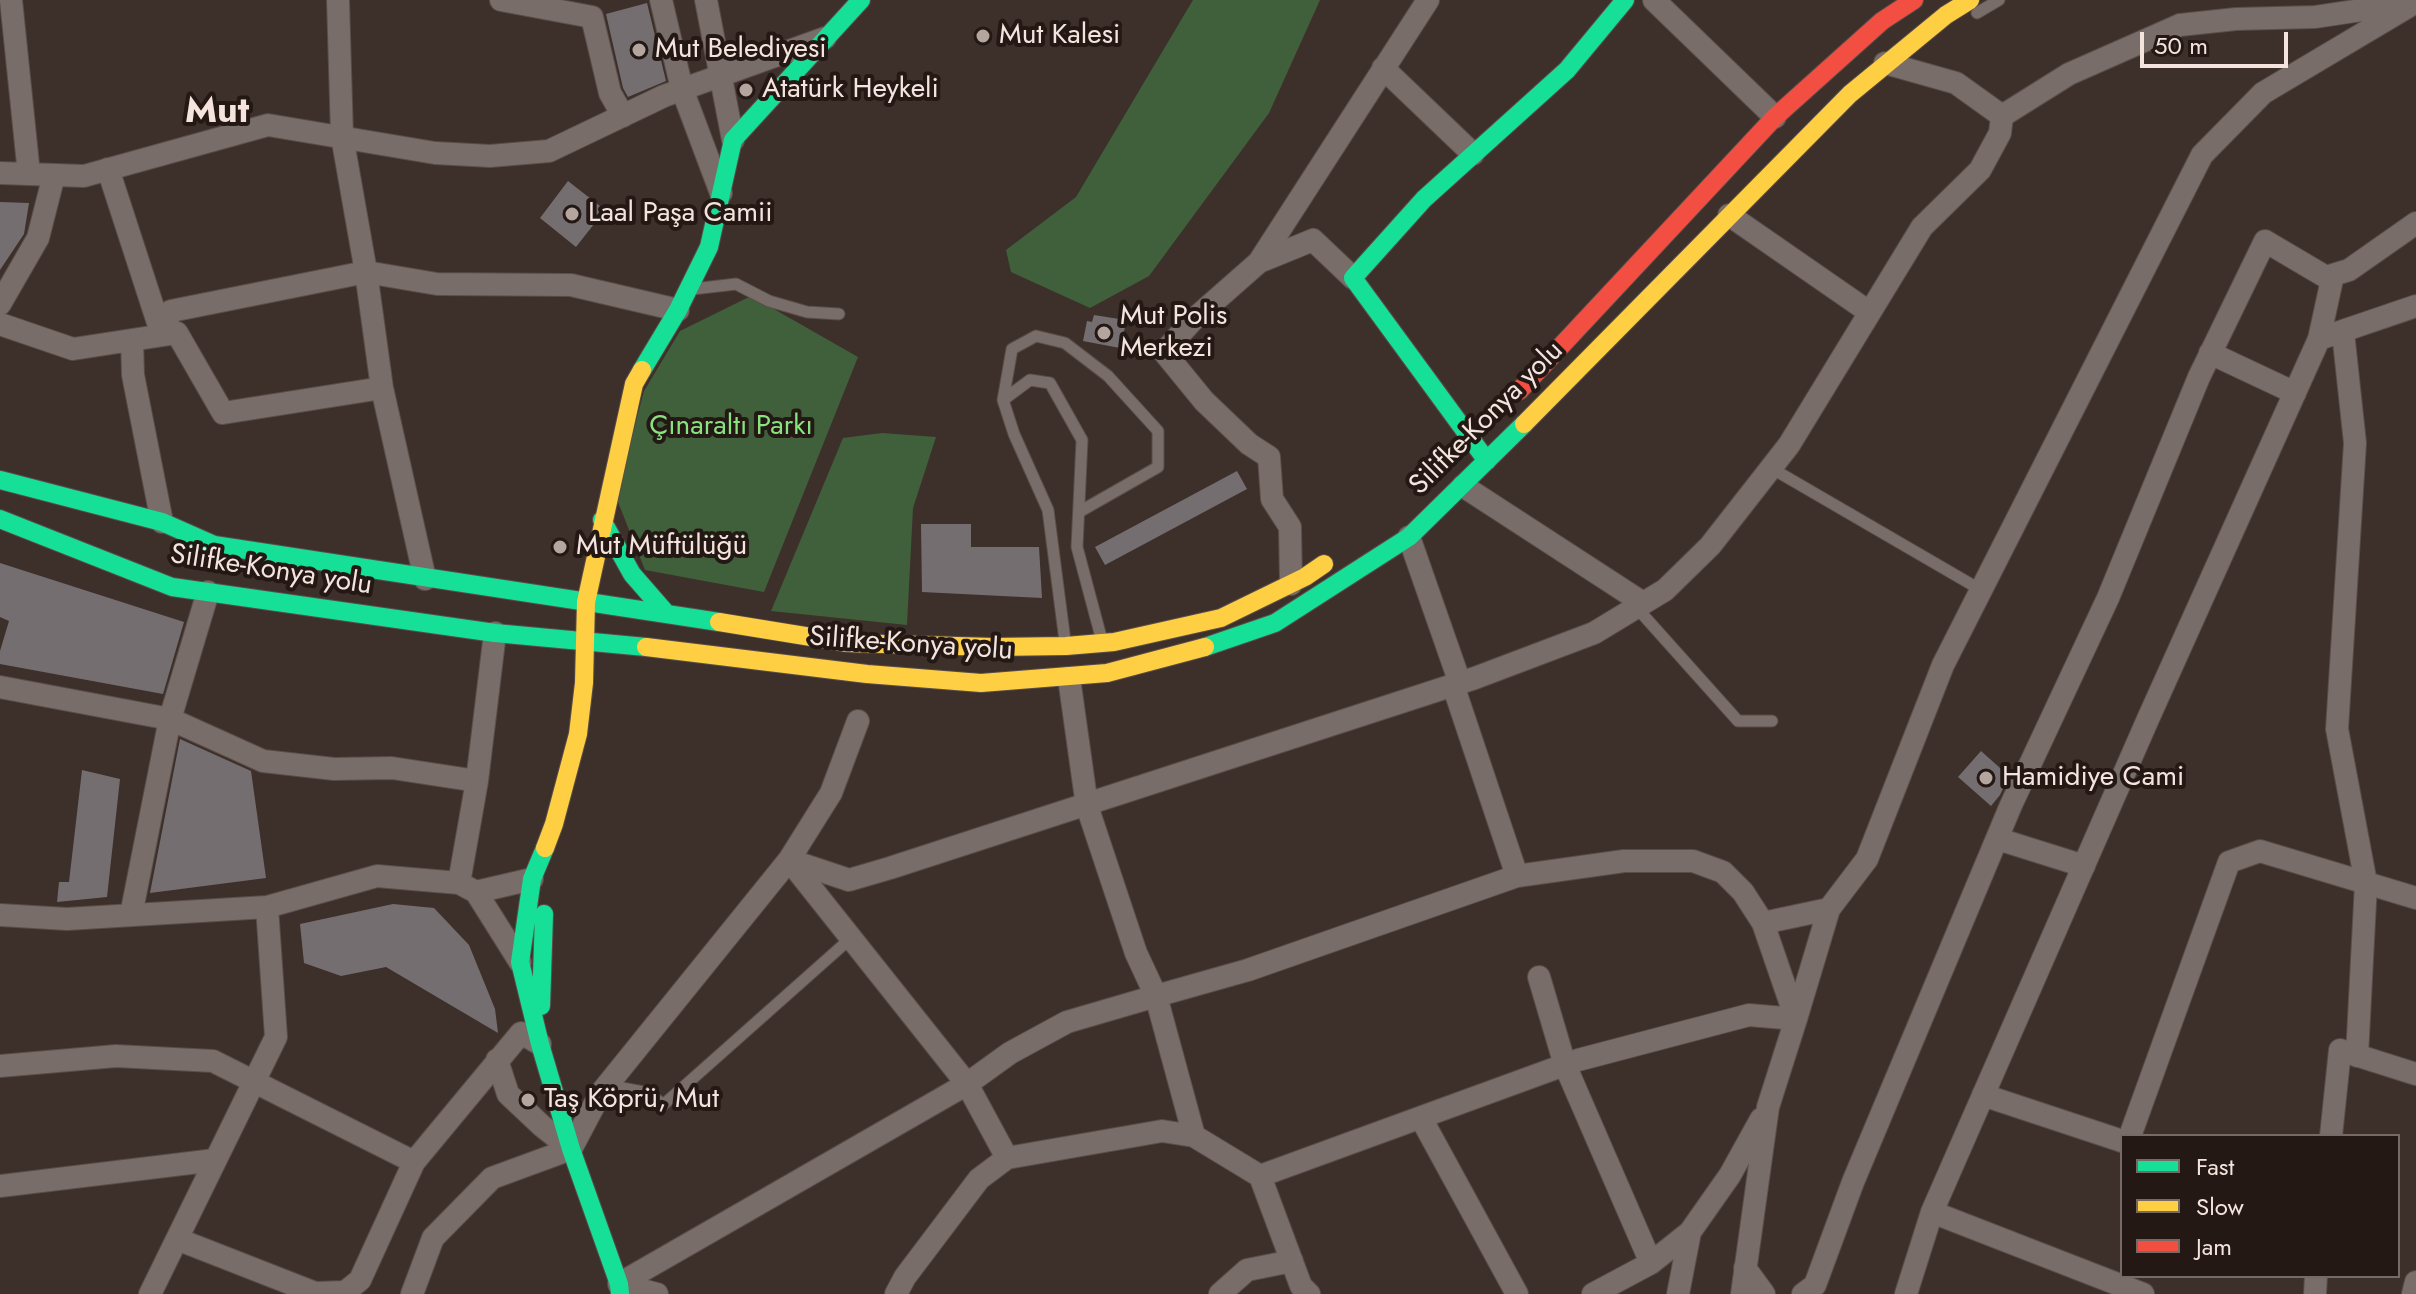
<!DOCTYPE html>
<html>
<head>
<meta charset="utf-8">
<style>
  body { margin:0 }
  #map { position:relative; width:2416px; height:1294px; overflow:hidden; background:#3d302b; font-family:Jost,sans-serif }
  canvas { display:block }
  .legend { position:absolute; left:2120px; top:1134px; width:280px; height:144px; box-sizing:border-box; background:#231814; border:2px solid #776a65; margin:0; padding:10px 14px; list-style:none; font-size:24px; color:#f5e4de }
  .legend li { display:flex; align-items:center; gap:16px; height:40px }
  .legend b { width:40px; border:2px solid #776a65 }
  .scale { position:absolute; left:2140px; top:32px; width:148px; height:36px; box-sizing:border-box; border:4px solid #f5e4de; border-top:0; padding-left:10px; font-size:24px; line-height:28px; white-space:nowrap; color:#f5e4de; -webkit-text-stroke:6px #231814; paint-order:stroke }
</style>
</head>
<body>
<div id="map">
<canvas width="2416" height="1294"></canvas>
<ul class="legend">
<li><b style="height:10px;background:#16e098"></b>Fast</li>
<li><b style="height:10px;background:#ffcf43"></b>Slow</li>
<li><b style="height:10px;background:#f24e42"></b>Jam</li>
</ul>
<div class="scale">50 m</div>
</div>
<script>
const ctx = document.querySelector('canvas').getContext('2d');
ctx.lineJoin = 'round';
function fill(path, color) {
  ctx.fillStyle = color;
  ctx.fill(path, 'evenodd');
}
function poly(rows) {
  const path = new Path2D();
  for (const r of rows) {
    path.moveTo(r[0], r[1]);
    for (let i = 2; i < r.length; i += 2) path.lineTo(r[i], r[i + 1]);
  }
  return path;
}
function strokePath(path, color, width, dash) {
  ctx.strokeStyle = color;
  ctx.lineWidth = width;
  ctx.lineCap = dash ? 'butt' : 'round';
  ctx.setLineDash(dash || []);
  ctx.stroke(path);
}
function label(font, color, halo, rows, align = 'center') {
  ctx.font = font + ' Jost,sans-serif';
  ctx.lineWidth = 8;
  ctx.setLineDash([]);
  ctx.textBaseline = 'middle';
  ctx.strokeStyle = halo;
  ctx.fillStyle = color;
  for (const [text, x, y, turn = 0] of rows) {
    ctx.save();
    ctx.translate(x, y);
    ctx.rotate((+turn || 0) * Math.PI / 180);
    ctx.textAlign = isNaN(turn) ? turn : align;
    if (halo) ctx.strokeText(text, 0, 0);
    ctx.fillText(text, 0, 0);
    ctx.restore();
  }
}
const green = poly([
  [1193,0,1320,0,1269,113,1149,276,1090,308,1011,272,1006,250,1076,197],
  [751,296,858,357,764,592,645,570,616,497,644,391,680,331],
  [882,433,936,437,913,508,907,625,771,611,843,438]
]);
const building = poly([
  [647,3,666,81,628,97,623,88,606,14],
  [568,181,605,210,576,247,540,218],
  [0,202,29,203,24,234,0,270],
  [1094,315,1119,319,1118,321,1126,323,1120,348,1083,341,1087,321,1092,322],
  [1237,471,1247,489,1105,565,1095,547],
  [921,524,971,524,971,547,1039,547,1042,598,922,592],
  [0,563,184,622,163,694,0,664,0,651,9,621,0,617],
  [180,739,251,771,266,878,150,893],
  [1981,751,2009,776,2000,795,1991,806,1958,777],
  [82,770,120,779,107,897,57,902,59,882,69,882],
  [393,904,434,908,469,945,495,1009,498,1033,386,967,341,976,304,963,300,924]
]);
const lane = poly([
  [1977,13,1999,0],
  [693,289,736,284,769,301,807,312,839,314],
  [1003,400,1012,349,1036,336,1065,343,1108,376,1158,431,1158,467,1079,512],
  [1771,468,1981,590],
  [1636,607,1738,721,1772,721],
  [1065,641,1048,510,1014,434,1003,400,1030,380,1050,383,1082,440,1077,547,1101,637],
  [604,1098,622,1088,649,1093,663,1105,851,938]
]);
const street = poly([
  [11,0,29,174],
  [338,0,342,136,366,272,382,388,425,579],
  [501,0,592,17,610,93,623,116],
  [661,0,682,89,721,193],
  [706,0,733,140],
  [1654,0,1775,117],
  [1383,68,1473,154],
  [2002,116,2069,74,2180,25,2236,19,2315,17,2401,4],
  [108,169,162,335],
  [0,173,84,176,268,125,435,153,490,156,549,151,664,96,825,38],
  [1729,215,1869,312],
  [1259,262,1428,0],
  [0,304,38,238,54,175],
  [0,324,73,349,177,333,223,413,382,388],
  [2343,332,2355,443,2337,729,2366,883,2357,1056],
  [162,335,171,311,366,272,437,284,571,285,678,310],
  [2319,339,2333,275],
  [132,340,133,375,162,522],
  [2210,353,2295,393],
  [1463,486,1643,603],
  [1409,537,1460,683],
  [1291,584,1290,527,1272,499,1269,457,1249,444,1204,401,1164,352,1192,321,1259,262,1313,240,1353,278],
  [1069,678,1087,806,1136,953,1156,996,1248,970,1517,876,1624,861,1693,861,1723,872,1743,892,1763,923,1796,1019,1768,1107,1742,1294],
  [1453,685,1517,876],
  [0,687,170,719,263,761,334,769,392,768,477,781,495,633],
  [858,721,831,793,789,860,967,1084,1007,1158,1162,1131,1194,1136,1260,1176],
  [1998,839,2084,866],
  [459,883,477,781],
  [476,892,532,879],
  [0,915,67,919,267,907,377,876,459,883,476,892,520,962],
  [131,915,170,719,208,592],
  [1763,923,1829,909],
  [1539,977,1565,1065,1651,1263],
  [497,1060,508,1094,542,1126,571,1149],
  [0,1066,116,1056,213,1061,414,1162,521,1033,540,1044],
  [1983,1095,2122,1141],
  [1421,1118,1517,1294],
  [2130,1136,2229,862,2260,851,2416,898],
  [2331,1136,2340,1050,2416,1074],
  [0,1186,215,1160],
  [1932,1212,2143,1294],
  [177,1239,315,1293,345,1292,360,1280,414,1162],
  [1745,1268,1764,1294],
  [619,1284,967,1084,1010,1053,1067,1022,1156,996,1194,1136],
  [619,1284,657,1294],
  [150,1294,276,1037,267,907],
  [412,1294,433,1238,492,1178,571,1149,600,1094,789,860,849,880,890,868,1475,678,1594,633,1665,590,1710,546,1789,445,1922,227,1980,170,2000,133,2002,116,1956,83,1885,63],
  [896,1294,905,1277,979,1179,1007,1158],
  [1220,1294,1247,1270,1292,1261],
  [1309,1294,1301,1286,1260,1176,1578,1060,1749,1015,1796,1019,1829,909,1867,859,1943,665,2202,155,2263,93,2416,2],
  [1593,1294,1651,1263,1690,1232,1730,1175,1761,1119],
  [1678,1294,1690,1232],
  [1803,1294,1815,1285,1853,1182,2011,805,2108,598,2199,377,2265,241,2326,277,2349,270,2416,223],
  [1906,1294,1932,1212,2148,719,2319,339,2416,306],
  [2315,1294,2316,1276],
  [2413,1294,2416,1282]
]);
const fast = poly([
  [642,370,678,310,709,247,733,140,861,0],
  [1487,461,1353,278,1424,199,1567,70,1625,0],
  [0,480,162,522,214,545,719,622],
  [0,519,172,587,495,633,646,647],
  [602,520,632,574,666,613],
  [1205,647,1275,623,1409,537,1524,424],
  [545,848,532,879,520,962,540,1044,571,1149,619,1284,620,1294],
  [541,1006,544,914]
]);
const slow = poly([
  [1524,424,1850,94,1946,15,1970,0],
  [719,622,848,643,993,647,1066,646,1114,642,1221,618,1305,577,1324,564],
  [646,647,867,674,981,683,1107,673,1205,647],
  [545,848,554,824,578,734,584,683,586,602,634,384,642,370]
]);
const jam = poly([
  [1519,391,1775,117,1882,21,1914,0]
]);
const markers = [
  [983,36,8,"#b5a59f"],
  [639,50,8,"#b5a59f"],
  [746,90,8,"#b5a59f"],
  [572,214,8,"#b5a59f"],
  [1104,333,8,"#b5a59f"],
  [560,547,8,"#b5a59f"],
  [1986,778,8,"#b5a59f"],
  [528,1100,8,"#b5a59f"]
];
const poiNames = [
  ["Mut Kalesi",999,36],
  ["Mut Belediyesi",655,50],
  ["Atatürk Heykeli",762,90],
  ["Laal Paşa Camii",588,214],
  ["Mut Polis",1120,317],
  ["Merkezi",1120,349],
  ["Mut Müftülüğü",576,547],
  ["Hamidiye Cami",2002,778],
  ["Taş Köprü, Mut",544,1100]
];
const streetNames = [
  ["Silifke-Konya yolu",1487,419,-45],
  ["Silifke-Konya yolu",271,571,9],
  ["Silifke-Konya yolu",911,645,4]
];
const parkNames = [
  ["Çınaraltı Parkı",731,427]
];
const districtNames = [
  ["Mut",217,113]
];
fill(green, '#40603b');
fill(building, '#756e71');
strokePath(lane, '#5a4d49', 13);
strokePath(street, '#5a4d49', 24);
strokePath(fast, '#5a4d49', 20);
strokePath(slow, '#5a4d49', 20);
strokePath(jam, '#5a4d49', 20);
strokePath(lane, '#786d69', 11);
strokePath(street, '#786d69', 22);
strokePath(fast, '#16e098', 18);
strokePath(slow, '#ffcf43', 18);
strokePath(jam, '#f24e42', 18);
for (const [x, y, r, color] of markers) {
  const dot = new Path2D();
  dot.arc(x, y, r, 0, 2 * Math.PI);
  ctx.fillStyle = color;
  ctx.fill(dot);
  strokePath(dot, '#231814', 3);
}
label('28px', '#f5e4de', '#231814', poiNames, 'left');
label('28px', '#f5e4de', '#231814', streetNames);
label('28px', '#87e280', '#231814', parkNames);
label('bold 36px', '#f5e4de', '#231814', districtNames);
</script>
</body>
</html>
